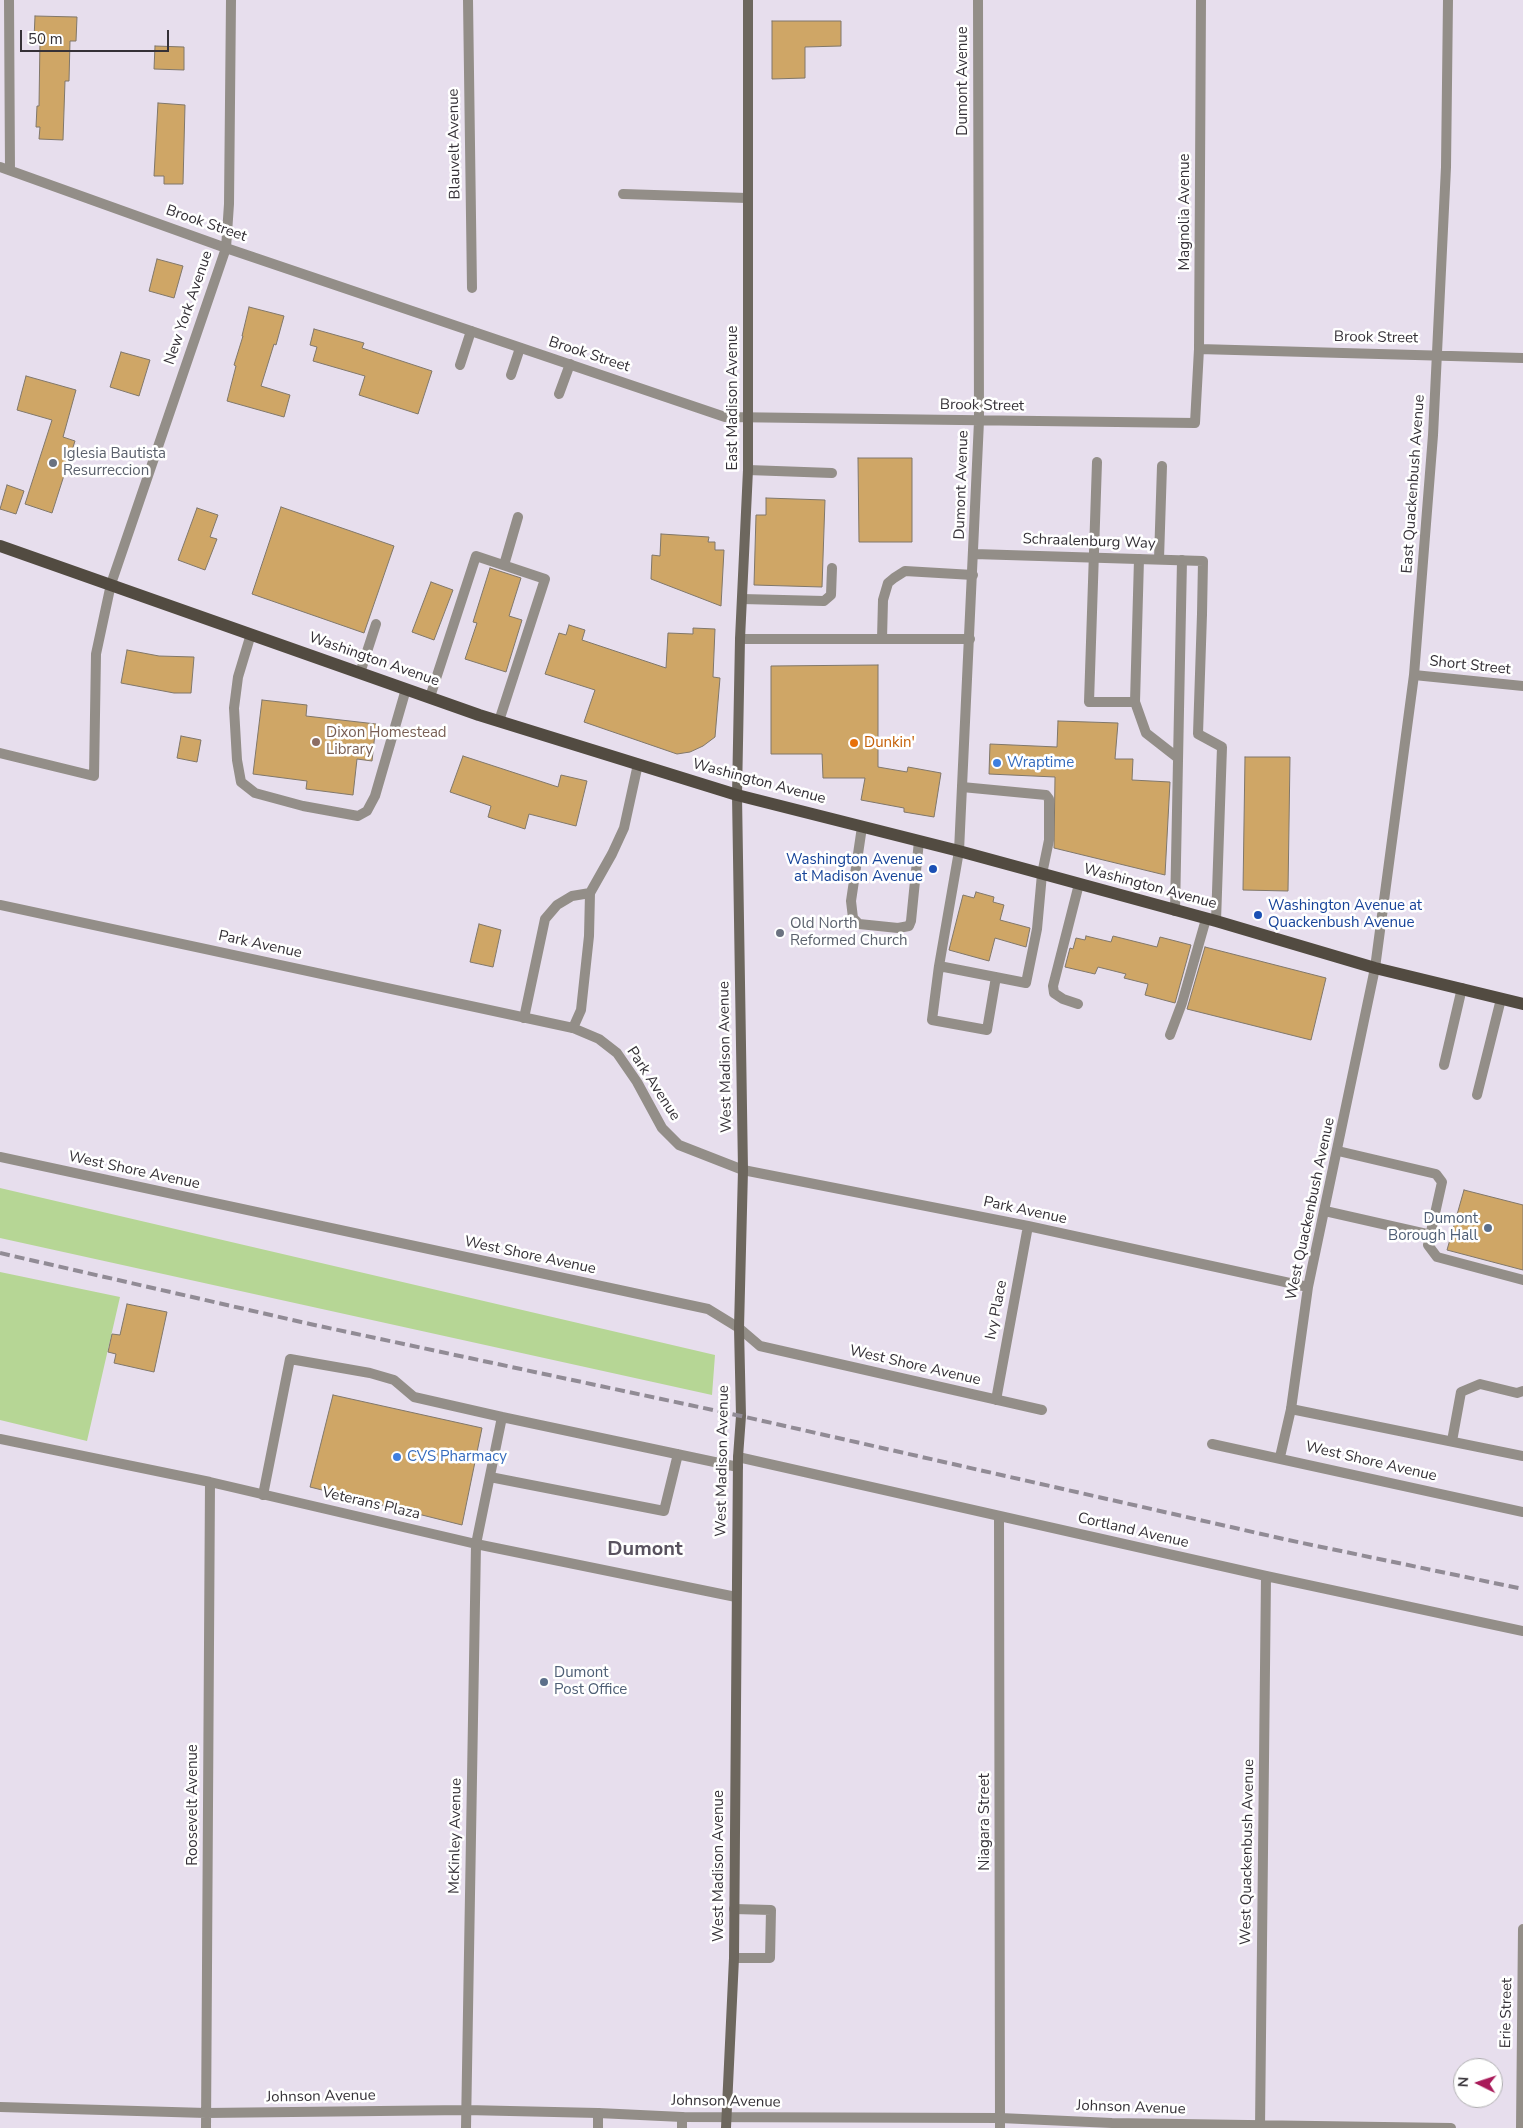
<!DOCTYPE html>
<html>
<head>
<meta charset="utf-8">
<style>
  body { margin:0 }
  #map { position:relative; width:1523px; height:2128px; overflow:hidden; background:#e7deed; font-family:"Nunito Sans",sans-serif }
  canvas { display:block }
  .north { position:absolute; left:1453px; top:2058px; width:50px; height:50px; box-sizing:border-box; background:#fff; border:1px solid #aeadaf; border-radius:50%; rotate:274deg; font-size:14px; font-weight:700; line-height:20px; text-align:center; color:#353137 }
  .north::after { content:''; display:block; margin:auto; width:18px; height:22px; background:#a91b5a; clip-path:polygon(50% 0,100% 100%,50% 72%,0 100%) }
  .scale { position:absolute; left:20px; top:30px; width:149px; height:22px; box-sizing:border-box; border:2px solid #353137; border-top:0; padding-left:6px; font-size:15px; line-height:18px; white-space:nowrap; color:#353137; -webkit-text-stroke:4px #fff; paint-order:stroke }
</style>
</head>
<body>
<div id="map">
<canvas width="1523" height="2128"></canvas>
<div class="north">N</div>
<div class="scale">50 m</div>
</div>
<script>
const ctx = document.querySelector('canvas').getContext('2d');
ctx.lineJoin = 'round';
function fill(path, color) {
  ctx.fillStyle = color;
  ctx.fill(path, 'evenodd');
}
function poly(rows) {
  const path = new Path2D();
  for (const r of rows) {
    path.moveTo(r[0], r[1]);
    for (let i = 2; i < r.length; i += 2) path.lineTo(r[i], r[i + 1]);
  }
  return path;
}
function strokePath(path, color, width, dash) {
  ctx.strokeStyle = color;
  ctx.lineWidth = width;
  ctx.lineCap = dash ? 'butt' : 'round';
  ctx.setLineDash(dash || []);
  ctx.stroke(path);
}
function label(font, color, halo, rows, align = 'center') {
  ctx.font = font + ' "Nunito Sans",sans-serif';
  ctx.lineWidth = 5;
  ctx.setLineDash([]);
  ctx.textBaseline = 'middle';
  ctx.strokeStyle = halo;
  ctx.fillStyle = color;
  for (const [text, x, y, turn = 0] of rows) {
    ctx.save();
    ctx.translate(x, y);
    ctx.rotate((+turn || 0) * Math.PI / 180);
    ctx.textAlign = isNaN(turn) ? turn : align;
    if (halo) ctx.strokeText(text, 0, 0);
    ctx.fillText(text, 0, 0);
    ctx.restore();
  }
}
const green = poly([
  [0,1188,715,1355,712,1395,0,1238],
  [0,1272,120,1297,87,1441,0,1420]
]);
const building = poly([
  [35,16,77,17,76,41,70,41,69,81,65,81,63,140,39,139,40,127,36,127,37,106,39,106,40,39,34,39,35,16],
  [772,21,841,21,841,46,805,47,805,78,772,79,772,21],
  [155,46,184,47,184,70,154,69,155,46],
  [158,103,185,105,183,184,164,184,164,176,154,176,158,103],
  [157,259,183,266,174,298,149,291,157,259],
  [249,307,284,316,276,345,274,344,261,386,290,395,284,417,227,401,236,366,234,365,243,336,242,336,249,307],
  [314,329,364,343,362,348,432,371,418,414,359,395,365,376,313,361,317,347,310,345,314,329],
  [121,352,150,360,139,396,110,387,121,352],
  [26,376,76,390,63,437,75,441,52,513,25,504,52,420,17,410,26,376],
  [858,458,912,458,912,542,859,542,858,458],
  [7,485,24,491,16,514,0,509,7,485],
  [766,498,825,500,822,587,754,585,756,515,766,515,766,498],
  [281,507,394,546,364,633,252,594,281,507],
  [197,508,218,515,210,537,217,539,205,570,178,560,197,508],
  [661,534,709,537,708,542,715,542,715,550,724,550,721,606,651,579,652,555,660,556,661,534],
  [490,568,521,578,509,616,522,620,506,672,465,659,477,623,473,622,490,568],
  [431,582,453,590,434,640,412,632,431,582],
  [569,625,585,630,582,640,666,668,668,633,693,634,693,628,715,629,713,677,720,678,715,737,703,746,690,752,677,754,584,722,595,690,545,674,559,633,566,635,569,625],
  [127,650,159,656,194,657,191,693,174,693,121,683,127,650],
  [878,665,878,767,907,772,908,767,941,773,934,817,904,812,904,808,861,800,865,778,823,778,822,754,771,754,771,666,878,665],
  [262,700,307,705,306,716,376,724,372,761,357,759,353,795,306,789,307,781,253,774,262,700],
  [1058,721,1118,723,1115,759,1133,759,1132,780,1170,782,1165,875,1054,848,1055,777,989,774,990,744,1057,747,1058,721],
  [181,736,201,740,197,762,177,758,181,736],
  [463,756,558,787,561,775,587,781,576,826,529,814,525,829,488,817,491,806,450,792,463,756],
  [1245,757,1290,757,1288,891,1243,890,1245,757],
  [976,892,994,897,993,902,1004,905,1000,920,1030,928,1026,947,995,938,989,961,949,950,963,895,974,898,976,892],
  [479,924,501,930,493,967,470,962,479,924],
  [1086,936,1111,942,1113,936,1157,947,1160,937,1191,945,1175,1003,1145,995,1148,984,1124,978,1126,974,1098,967,1095,974,1065,967,1070,948,1073,949,1076,938,1085,940,1086,936],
  [1205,947,1326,978,1311,1040,1187,1009,1205,947],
  [1464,1190,1523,1205,1523,1270,1447,1250,1464,1190],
  [127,1304,167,1312,154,1372,114,1363,116,1354,108,1352,112,1334,120,1335,127,1304],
  [333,1395,482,1428,462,1525,310,1487,333,1395]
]);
const service = poly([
  [623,194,747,198],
  [460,365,471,331],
  [511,375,520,348],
  [559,394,570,364],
  [1097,462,1089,702,1135,702],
  [748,470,832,473],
  [1139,559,1135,702,1146,733,1178,758],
  [1159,559,1162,466],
  [504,565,518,517],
  [742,599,824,601,831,595,832,568],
  [1202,614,1198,734,1222,747,1216,921],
  [251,634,238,677,234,708,237,760,241,782,255,793,303,806,358,816,367,811,375,796,406,689],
  [740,639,970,639],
  [882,639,883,600,888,583,894,578,905,571,973,575],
  [360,673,376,624],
  [430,697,476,556,545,579,499,721],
  [0,753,94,776,96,654,111,584],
  [862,827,851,901,853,918,859,924,898,928,909,926,911,921,919,841],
  [959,851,939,966,1026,983,1037,929,1042,874,1049,840,1049,799,1046,795,962,787],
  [1175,911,1182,560],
  [939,966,932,1020,987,1030,996,977],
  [1078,1004,1063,999,1054,993,1053,986,1079,884],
  [524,1018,545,919,557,905,572,896,590,893],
  [573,1028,581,1010,589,936,590,893,612,854,624,828,638,764],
  [1170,1035,1182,1003,1206,919],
  [1444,1065,1462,988],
  [1477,1095,1501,999],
  [1338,1151,1436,1174,1442,1182,1428,1245,1437,1257,1523,1280],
  [1325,1211,1431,1235],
  [1291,1409,1523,1456],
  [1452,1441,1461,1392,1480,1384,1517,1393,1523,1391],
  [490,1477,664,1511,678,1454],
  [263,1495,290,1359,370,1373,394,1380,414,1397,502,1417],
  [476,1544,502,1417,738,1467],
  [734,1958,770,1958,771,1910,734,1909],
  [598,2113,598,2128],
  [682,2128,682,2117]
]);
const minor = poly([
  [9,0,10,170],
  [468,0,472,288],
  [0,167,226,248,725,417,1195,423,1199,349,1201,0],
  [1199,349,1523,358],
  [974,554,1203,561,1202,614],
  [111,584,226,248,229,204,231,0],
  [1414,675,1523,686],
  [959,851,979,421,978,0],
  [0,905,573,1028,599,1039,617,1053,637,1082,662,1128,679,1145,743,1170,1028,1226,1308,1287],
  [0,1157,708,1309,739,1328,760,1346,1042,1410],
  [996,1400,1028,1226],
  [0,1439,210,1482,476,1544,736,1597],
  [1212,1444,1523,1512],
  [738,1457,1266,1576,1523,1631],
  [1280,1457,1291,1409,1308,1287,1375,968,1414,675,1433,435,1446,167,1448,0],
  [999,1516,1000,2128],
  [0,2107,206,2113,466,2110,598,2113,682,2117,1000,2118,1112,2123,1451,2128],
  [206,2128,210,1482],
  [466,2128,476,1544],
  [1260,2128,1266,1576],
  [1521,2128,1523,1929]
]);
const secondary = poly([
  [726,2128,734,1958,738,1457,741,1416,739,1328,743,1170,737,795,740,639,748,470,748,0]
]);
const primary = poly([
  [0,546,479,715,737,795,959,851,1216,921,1375,968,1523,1004]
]);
const rail = poly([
  [0,1253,310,1324,741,1416,1288,1540,1523,1589]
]);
const markers = [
  [53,463,5,"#6b7280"],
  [316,742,5,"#8d6e63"],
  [854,743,5,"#e8710a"],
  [997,763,5,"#3f7fe0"],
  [933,869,5,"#1a4fb4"],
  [1258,915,5,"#1a4fb4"],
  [780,933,5,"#6b7280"],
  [1488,1228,5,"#5c6f8a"],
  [397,1457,5,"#3f7fe0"],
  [544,1682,5,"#5c6f8a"]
];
const streetNames = [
  ["Dumont Avenue",963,81,-90],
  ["Blauvelt Avenue",455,144,-91],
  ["Magnolia Avenue",1185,212,-90],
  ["Brook Street",206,224,19],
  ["New York Avenue",189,308,-71],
  ["Brook Street",1376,338,1],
  ["Brook Street",589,355,18],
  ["East Madison Avenue",733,398,-90],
  ["Brook Street",982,406,1],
  ["East Quackenbush Avenue",1414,484,-86],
  ["Dumont Avenue",962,485,-88],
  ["Schraalenburg Way",1089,542,2],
  ["Washington Avenue",374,660,19],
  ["Short Street",1470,666,6],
  ["Washington Avenue",759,782,15],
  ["Washington Avenue",1150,887,15],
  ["Park Avenue",260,945,12],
  ["West Madison Avenue",726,1057,-91],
  ["Park Avenue",653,1084,57],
  ["West Shore Avenue",134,1171,12],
  ["West Quackenbush Avenue",1311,1209,-78],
  ["Park Avenue",1025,1211,12],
  ["West Shore Avenue",530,1256,12],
  ["Ivy Place",997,1310,-79],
  ["West Shore Avenue",915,1366,13],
  ["West Madison Avenue",723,1461,-89],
  ["West Shore Avenue",1371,1462,13],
  ["Veterans Plaza",371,1504,13],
  ["Cortland Avenue",1133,1531,13],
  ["Roosevelt Avenue",193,1805,-90],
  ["Niagara Street",985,1822,-90],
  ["McKinley Avenue",456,1836,-89],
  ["West Quackenbush Avenue",1248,1852,-89],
  ["West Madison Avenue",719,1866,-90],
  ["Erie Street",1507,2013,-89],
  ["Johnson Avenue",321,2097,-1],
  ["Johnson Avenue",726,2102,1],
  ["Johnson Avenue",1131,2108,2]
];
const worshipNames = [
  ["Iglesia Bautista",63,454],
  ["Resurreccion",63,471],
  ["Old North",790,924],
  ["Reformed Church",790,941]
];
const educationNames = [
  ["Dixon Homestead",326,733],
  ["Library",326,750]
];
const foodNames = [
  ["Dunkin'",864,743]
];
const shopNames = [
  ["Wraptime",1007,763],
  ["CVS Pharmacy",407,1457]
];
const transitNames = [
  ["Washington Avenue",923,860],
  ["at Madison Avenue",923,877],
  ["Washington Avenue at",1268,906,"left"],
  ["Quackenbush Avenue",1268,923,"left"]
];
const serviceNames = [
  ["Dumont",1478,1219],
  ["Borough Hall",1478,1236],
  ["Dumont",554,1673,"left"],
  ["Post Office",554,1690,"left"]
];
const districtNames = [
  ["Dumont",645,1550]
];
fill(green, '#b6d695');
fill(building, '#cfa666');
strokePath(building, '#80776a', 1);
strokePath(service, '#938e88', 10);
strokePath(minor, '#938e88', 10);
strokePath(secondary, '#6d675e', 10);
strokePath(primary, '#524b41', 12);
strokePath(rail, '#918b95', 4, [10, 5]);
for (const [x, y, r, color] of markers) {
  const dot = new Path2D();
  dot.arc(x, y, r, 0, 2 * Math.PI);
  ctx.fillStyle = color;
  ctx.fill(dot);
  strokePath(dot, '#fff', 2);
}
label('15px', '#353137', '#fff', streetNames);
label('15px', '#5b616d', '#fff', worshipNames, 'left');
label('15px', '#785e54', '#fff', educationNames, 'left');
label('15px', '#c56008', '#fff', foodNames, 'left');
label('15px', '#366cbe', '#fff', shopNames, 'left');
label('15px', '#164399', '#fff', transitNames, 'right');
label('15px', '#4e5e75', '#fff', serviceNames, 'right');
label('bold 20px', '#59525f', '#fff', districtNames);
</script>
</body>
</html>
